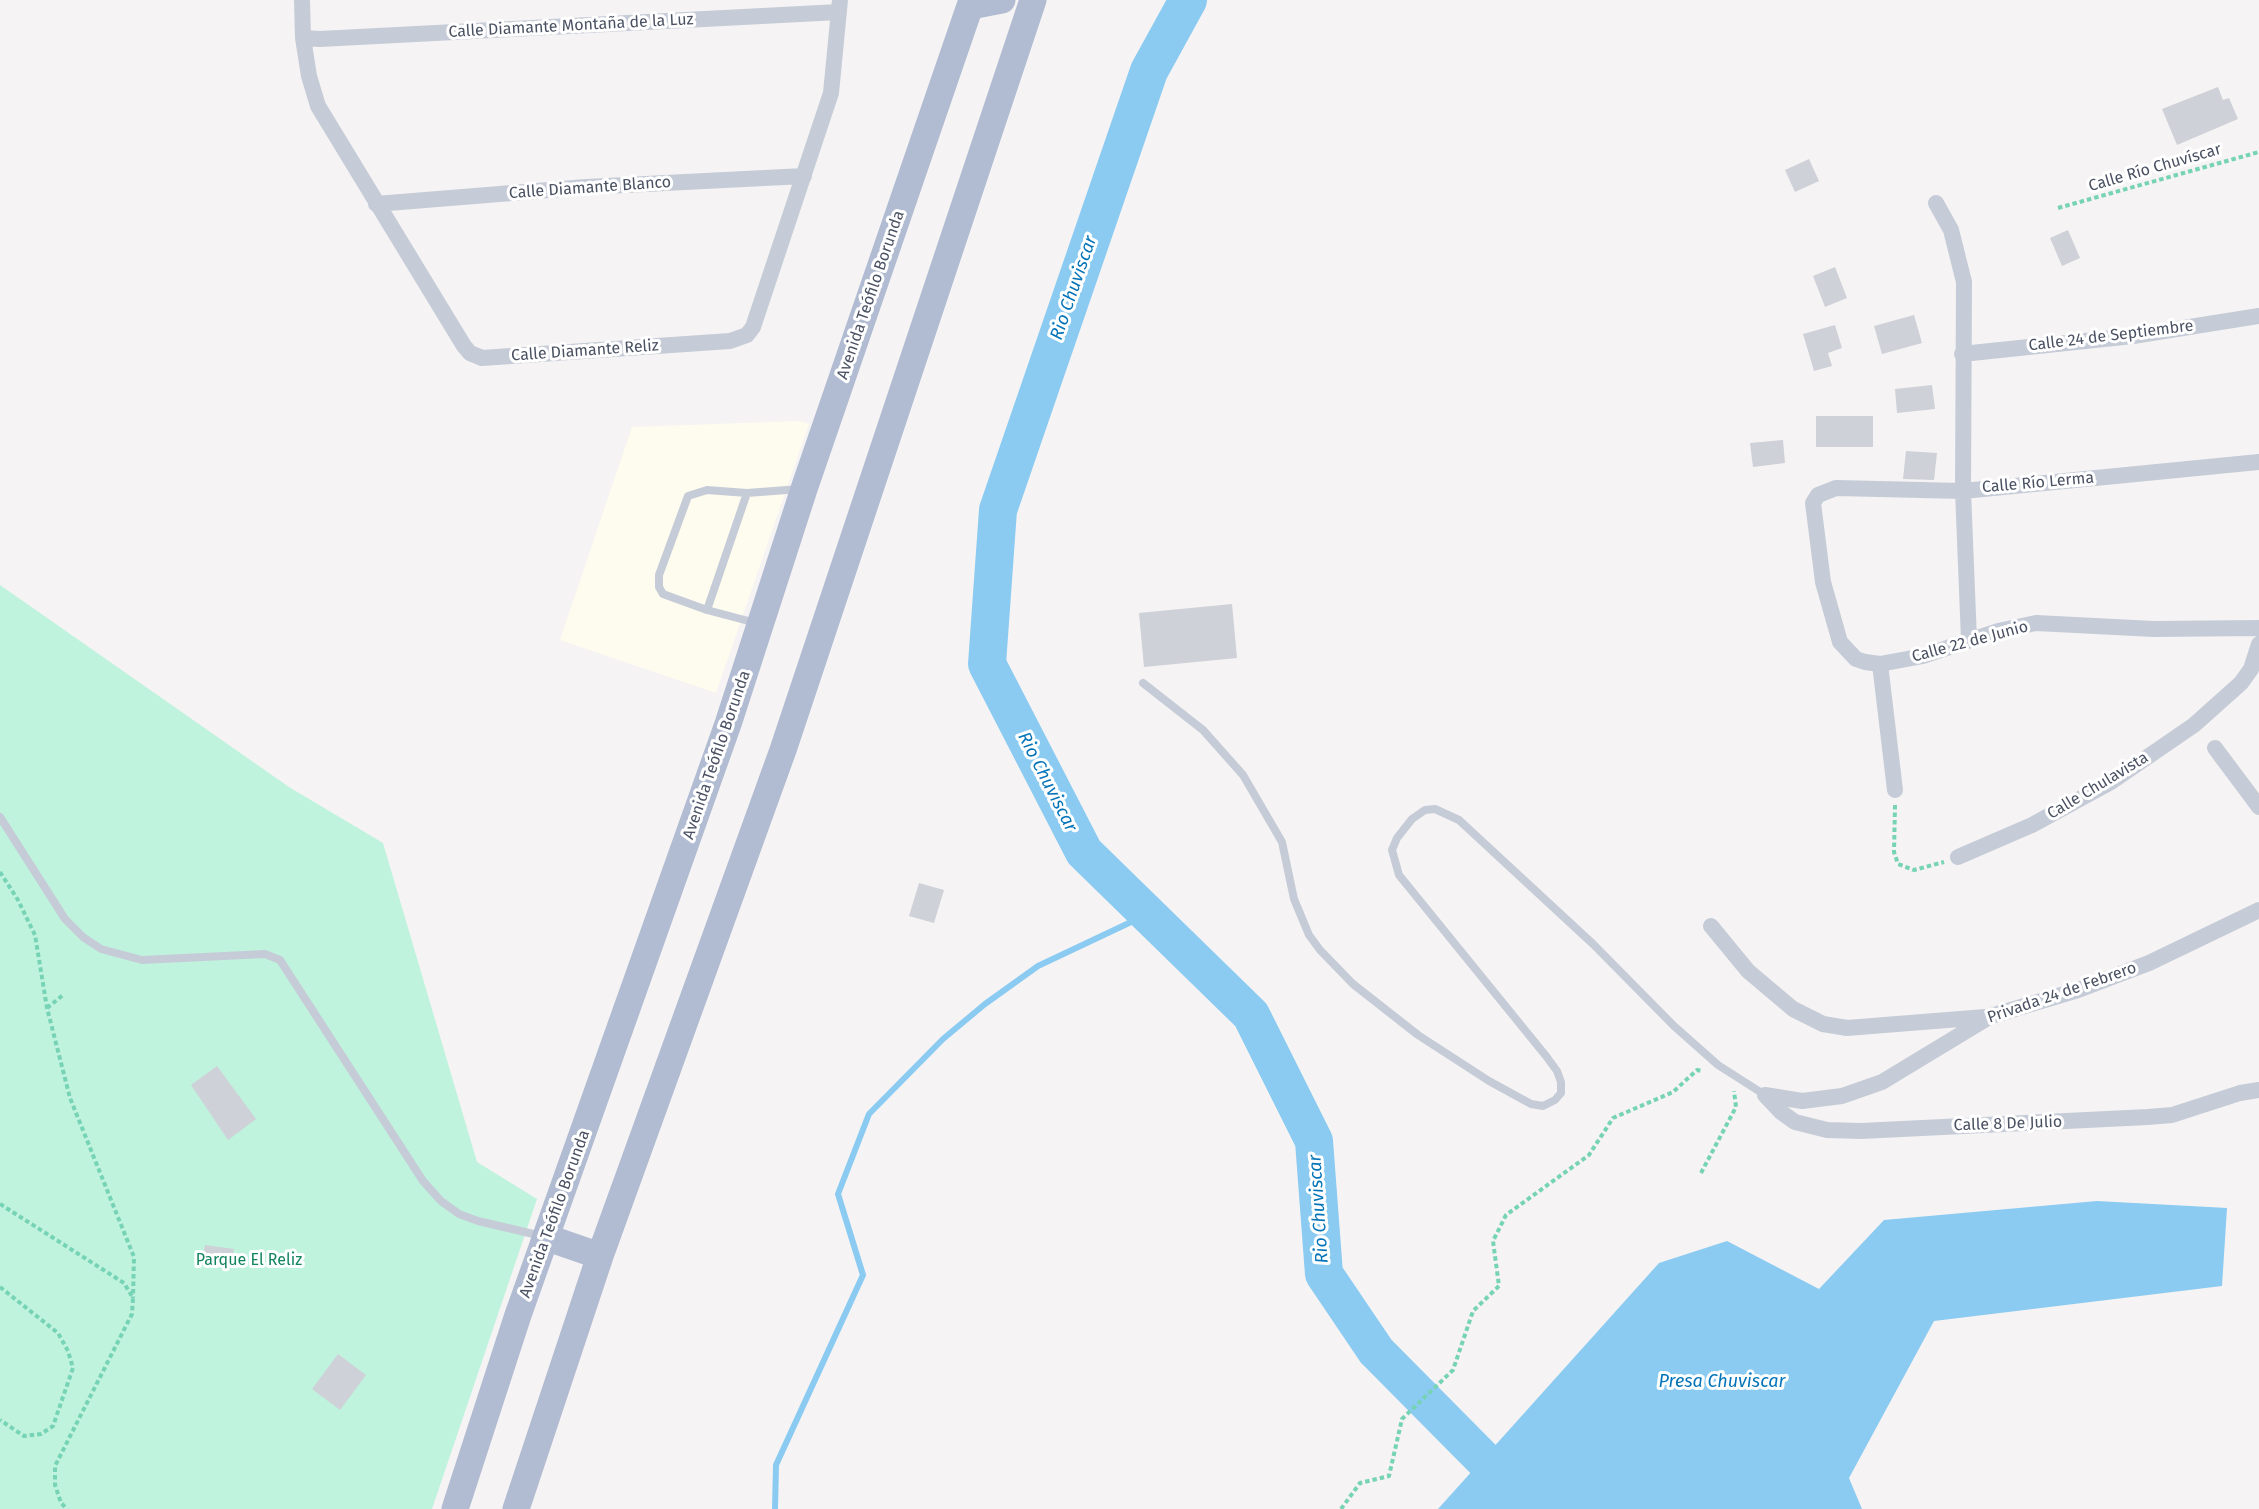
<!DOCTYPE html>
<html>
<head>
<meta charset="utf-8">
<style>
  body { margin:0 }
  canvas { display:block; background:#f5f3f3 }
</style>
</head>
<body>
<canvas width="2259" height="1509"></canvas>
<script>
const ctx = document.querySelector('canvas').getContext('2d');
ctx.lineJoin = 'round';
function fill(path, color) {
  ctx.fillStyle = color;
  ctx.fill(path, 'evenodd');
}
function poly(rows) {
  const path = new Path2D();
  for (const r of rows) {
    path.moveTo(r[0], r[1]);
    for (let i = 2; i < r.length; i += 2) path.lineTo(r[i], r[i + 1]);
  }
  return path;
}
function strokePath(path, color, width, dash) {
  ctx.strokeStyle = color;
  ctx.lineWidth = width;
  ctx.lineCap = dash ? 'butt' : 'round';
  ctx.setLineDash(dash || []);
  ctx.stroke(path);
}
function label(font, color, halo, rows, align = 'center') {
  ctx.font = font + ' "Fira Sans",sans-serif';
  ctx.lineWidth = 6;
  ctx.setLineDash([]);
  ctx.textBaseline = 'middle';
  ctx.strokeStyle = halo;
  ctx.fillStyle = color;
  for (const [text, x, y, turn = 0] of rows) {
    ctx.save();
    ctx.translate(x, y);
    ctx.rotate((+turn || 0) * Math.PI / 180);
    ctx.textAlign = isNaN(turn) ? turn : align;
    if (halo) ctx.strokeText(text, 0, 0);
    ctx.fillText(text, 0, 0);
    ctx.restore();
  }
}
const commercial = poly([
  [799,421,809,424,716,693,560,640,632,427]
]);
const green = poly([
  [0,585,289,787,383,843,477,1162,537,1199,432,1509,0,1509]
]);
const water = poly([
  [2097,1201,2227,1208,2222,1286,1934,1321,1849,1478,1862,1509,1438,1509,1659,1263,1727,1241,1819,1289,1884,1220]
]);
const stream = poly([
  [775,1509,776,1465,863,1275,838,1194,869,1114,943,1039,985,1004,1038,966,1148,914]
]);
const river = poly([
  [1188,0,1149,71,998,510,987,664,1084,852,1251,1015,1314,1141,1324,1274,1376,1351,1483,1459,1550,1509]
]);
const building = poly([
  [2218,87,2223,100,2229,98,2238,119,2177,145,2162,109],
  [1809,159,1819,181,1795,192,1785,170],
  [2068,230,2080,258,2062,266,2050,238],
  [1835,267,1847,298,1825,307,1813,276],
  [1914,315,1922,343,1882,354,1874,326],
  [1835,325,1842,348,1828,353,1832,366,1814,371,1803,334],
  [1932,385,1935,409,1897,413,1895,389],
  [1816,416,1873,416,1873,447,1816,447],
  [1783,440,1785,463,1753,467,1750,443],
  [1906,451,1937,453,1934,480,1903,479],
  [1232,604,1237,658,1144,667,1139,613],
  [919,883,944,890,934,923,909,916],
  [217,1066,256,1119,228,1140,191,1085],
  [205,1245,234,1249,231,1266,202,1262],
  [338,1354,366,1375,340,1410,312,1389]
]);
const path = poly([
  [2058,208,2259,152],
  [1895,805,1894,852,1898,864,1914,870,1944,862],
  [0,872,18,900,35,935,47,1008,70,1098,134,1257,133,1298],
  [47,1008,63,995],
  [1701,1173,1736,1107,1734,1091],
  [0,1204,124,1283,133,1298,132,1314,55,1466,55,1485,61,1503,67,1509],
  [0,1287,58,1333,68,1351,73,1368,53,1426,41,1434,24,1436,0,1420],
  [1341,1509,1360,1483,1389,1476,1402,1419,1453,1370,1473,1311,1499,1286,1493,1241,1506,1215,1589,1155,1613,1118,1673,1092,1697,1070,1702,1071]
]);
const lane = poly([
  [707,610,663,594,659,587,659,575,688,496,707,490,747,493],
  [756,623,707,610,747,493,800,489],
  [1143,683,1203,730,1243,775,1282,842,1294,899,1309,935,1320,950,1353,984,1418,1035,1489,1081,1531,1104,1543,1106,1555,1100,1561,1093,1561,1082,1557,1071,1546,1056,1399,875,1392,850,1397,838,1412,819,1425,810,1435,809,1459,820,1593,944,1674,1026,1718,1065,1765,1095],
  [0,817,65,919,83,937,101,949,142,960,265,954,280,960,423,1181,441,1201,459,1214,478,1221,542,1236]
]);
const street = poly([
  [302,0,303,38,309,76,318,106,464,346,470,353,482,358,730,341,747,335,753,327,831,93,840,0],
  [303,38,320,39,839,12],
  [1936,203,1951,230,1964,282,1963,491,1969,640],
  [376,204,586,187,804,176],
  [1962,354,2133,336,2259,316],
  [2259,462,1963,491,1836,488,1818,495,1813,503,1823,582,1840,642,1856,659,1865,662,1880,664,1923,656,1998,631,2036,623,2154,629,2259,628],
  [1880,664,1895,790],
  [2215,748,2259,807],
  [1958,857,2032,825,2111,782,2194,725,2241,683,2251,669,2259,644],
  [1711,926,1748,971,1793,1009,1823,1024,1847,1028,1985,1017],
  [1765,1095,1802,1101,1842,1096,1882,1082,1991,1016,2078,990,2149,963,2259,910],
  [1765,1095,1781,1112,1795,1122,1827,1130,1861,1131,2148,1117,2172,1115,2240,1093,2259,1090]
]);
const primary = poly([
  [971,6,1002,0],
  [548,1238,600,1256],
  [455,1509,518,1315,728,724,804,489,972,0],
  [516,1509,600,1256,783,750,1033,0]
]);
const streetNames = [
  ["Calle Diamante Montaña de la Luz",571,26,-3],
  ["Calle Río Chuvíscar",2155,168,-16],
  ["Calle Diamante Blanco",590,188,-4],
  ["Avenida Teófilo Borunda",871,295,-71],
  ["Calle 24 de Septiembre",2111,336,-7],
  ["Calle Diamante Reliz",585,351,-4],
  ["Calle Río Lerma",2038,483,-5],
  ["Calle 22 de Junio",1970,642,-15],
  ["Avenida Teófilo Borunda",717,755,-71],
  ["Calle Chulavista",2098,786,-31],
  ["Privada 24 de Febrero",2062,993,-19],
  ["Calle 8 De Julio",2008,1124,-2],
  ["Avenida Teófilo Borunda",555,1214,-70]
];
const parkNames = [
  ["Parque El Reliz",249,1261]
];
const waterNames = [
  ["Rio Chuviscar",1074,288,-71],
  ["Rio Chuviscar",1047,782,63],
  ["Rio Chuviscar",1319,1209,-94],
  ["Presa Chuviscar",1722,1382]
];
fill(commercial, '#fefcee');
fill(green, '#c0f3dd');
fill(water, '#8bcbf2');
strokePath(stream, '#8bcbf2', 6);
strokePath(river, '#8bcbf2', 38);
fill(building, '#ced1d8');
strokePath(path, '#76d3b5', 4, [4.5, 3]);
strokePath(lane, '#c6ccd7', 8);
strokePath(street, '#c6ccd7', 16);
strokePath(primary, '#b1bcd2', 27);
label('16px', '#495162', '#fff', streetNames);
label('16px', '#12845f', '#fff', parkNames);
label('italic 18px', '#0474b9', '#fff', waterNames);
</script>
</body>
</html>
